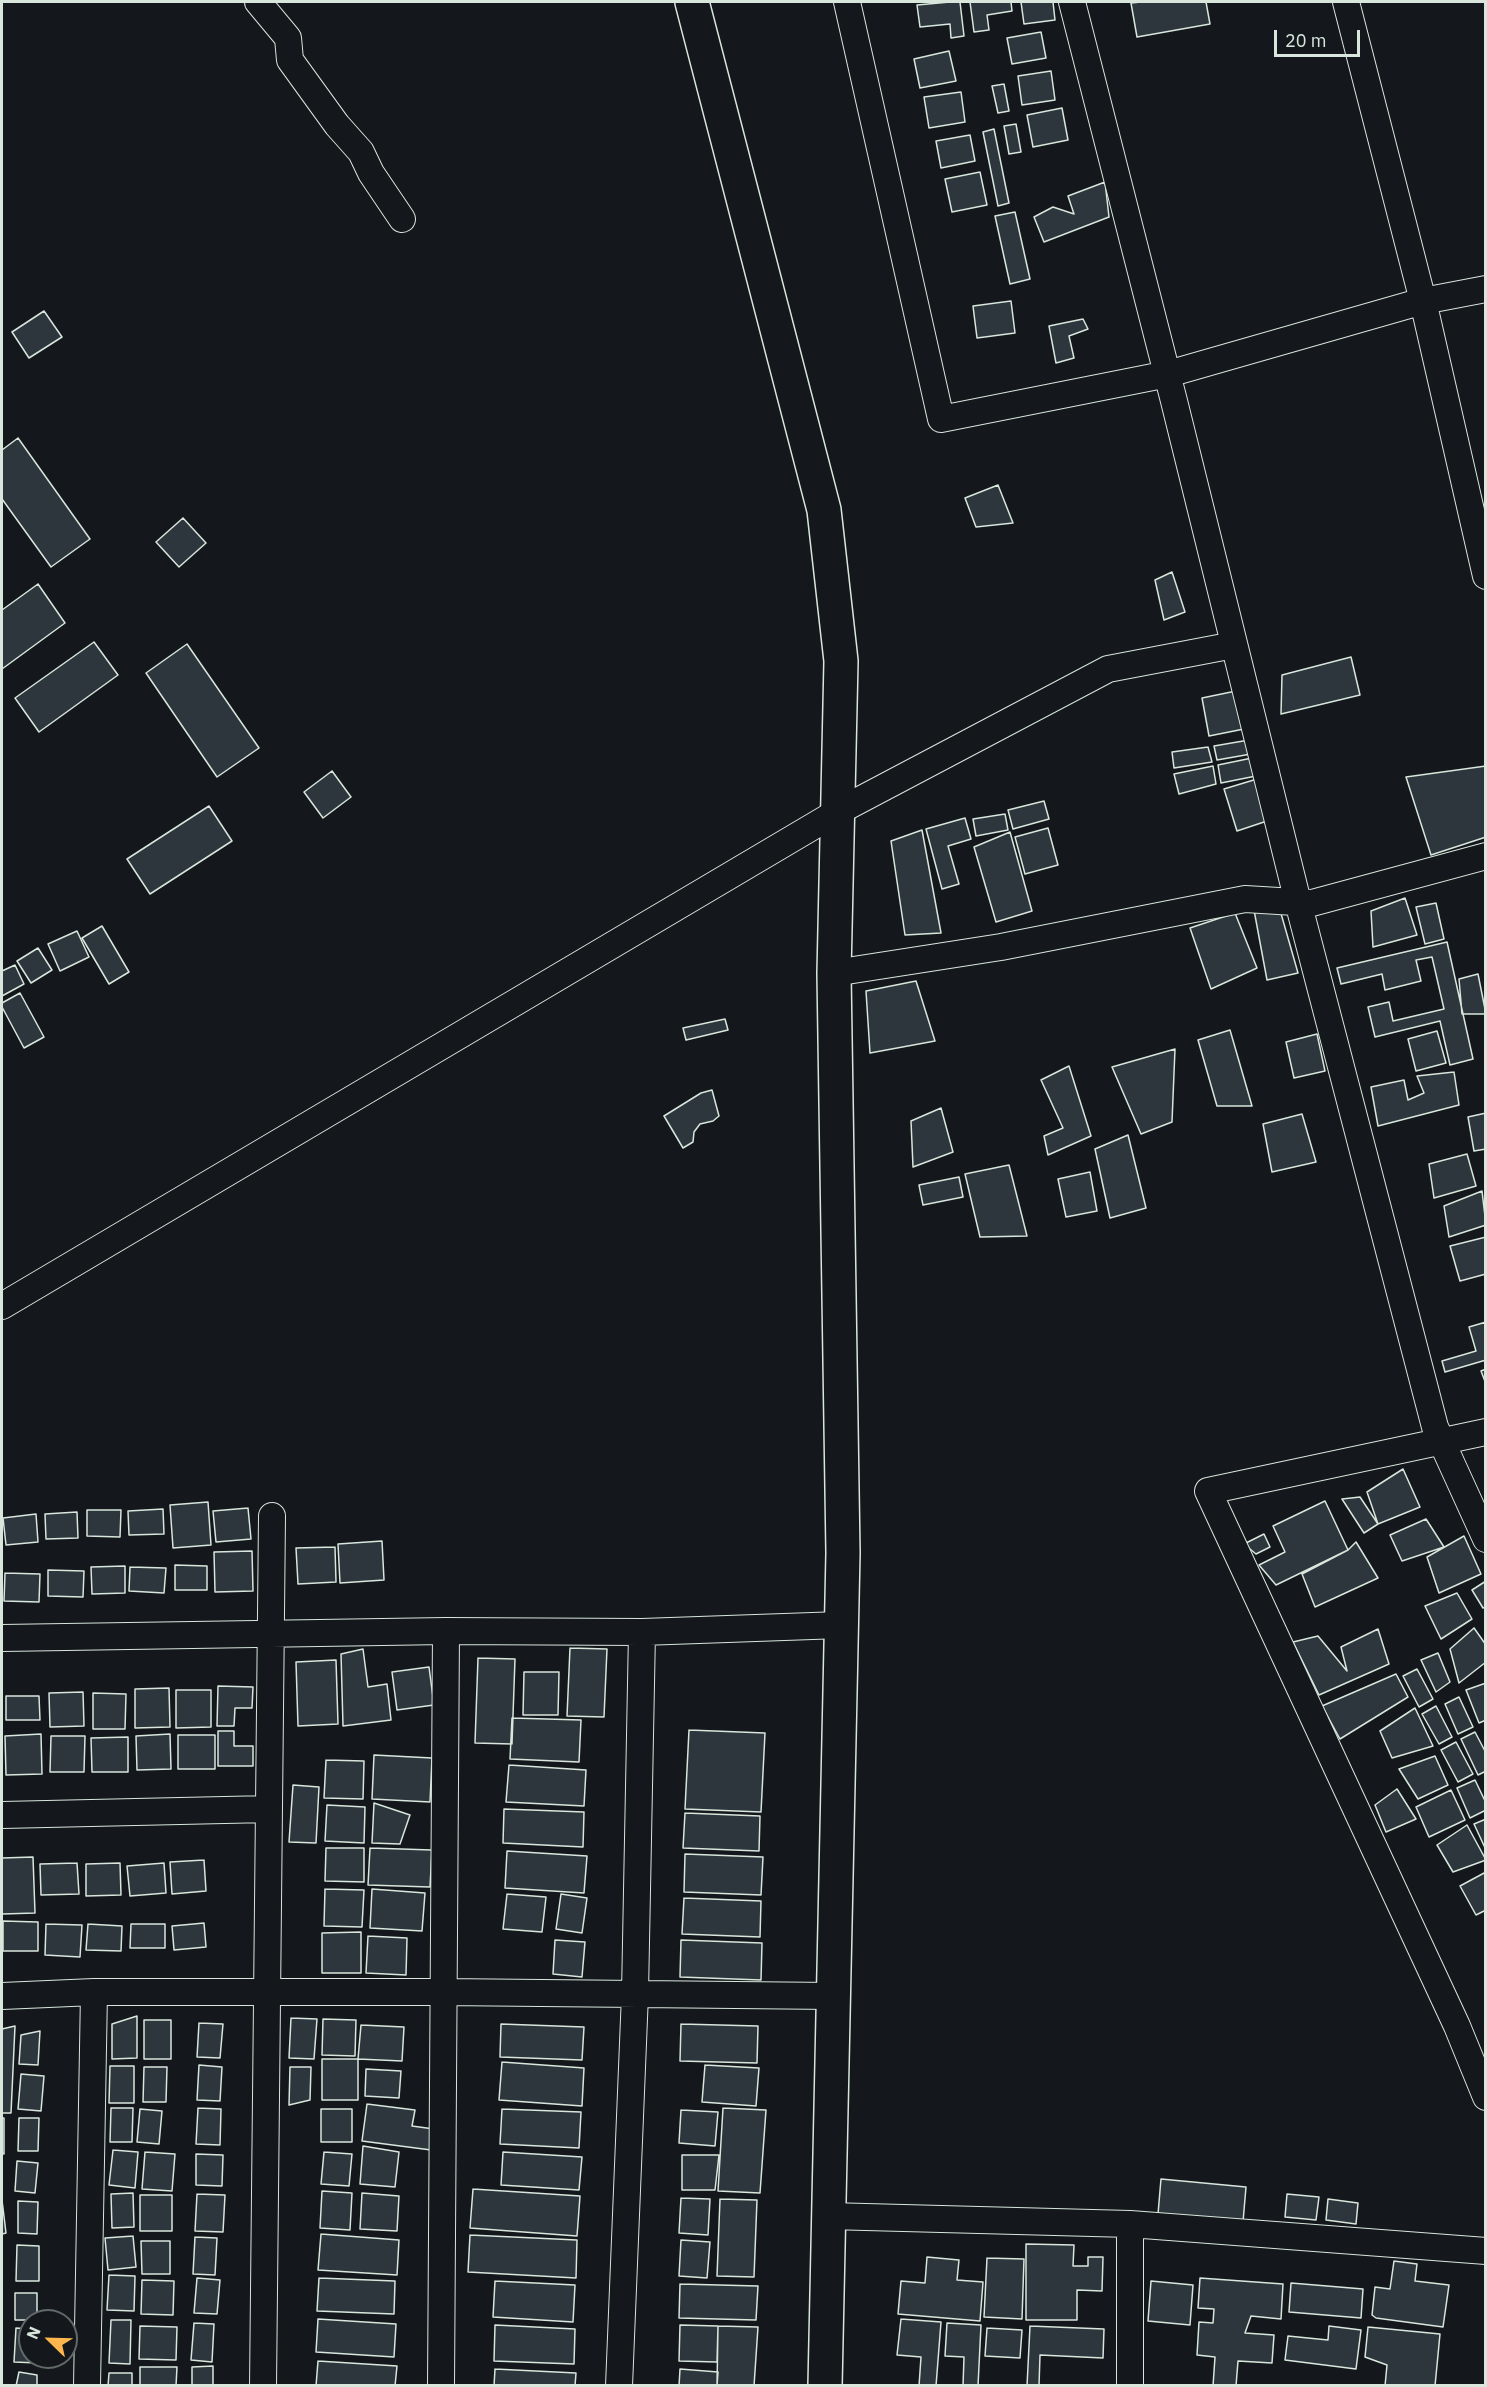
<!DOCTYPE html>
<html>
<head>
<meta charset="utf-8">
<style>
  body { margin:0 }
  #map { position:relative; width:1487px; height:2387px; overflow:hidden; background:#14181c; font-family:"IBM Plex Sans",sans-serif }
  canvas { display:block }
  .frame { position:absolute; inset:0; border:3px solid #d8e6dc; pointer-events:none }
  .north { position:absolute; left:18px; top:2309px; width:60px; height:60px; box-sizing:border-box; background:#14181c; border:2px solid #626a69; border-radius:50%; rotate:293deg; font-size:16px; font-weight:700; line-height:24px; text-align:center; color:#d8e6dc }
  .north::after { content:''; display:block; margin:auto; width:21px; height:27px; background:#ffb74d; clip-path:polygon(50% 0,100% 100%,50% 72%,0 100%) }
  .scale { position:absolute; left:1274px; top:30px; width:86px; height:27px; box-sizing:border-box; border:3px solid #d8e6dc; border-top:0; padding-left:8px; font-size:18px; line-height:21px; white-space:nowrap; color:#d8e6dc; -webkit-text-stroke:4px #14181c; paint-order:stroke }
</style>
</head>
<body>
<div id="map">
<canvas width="1487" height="2387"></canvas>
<div class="frame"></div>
<div class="north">N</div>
<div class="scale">20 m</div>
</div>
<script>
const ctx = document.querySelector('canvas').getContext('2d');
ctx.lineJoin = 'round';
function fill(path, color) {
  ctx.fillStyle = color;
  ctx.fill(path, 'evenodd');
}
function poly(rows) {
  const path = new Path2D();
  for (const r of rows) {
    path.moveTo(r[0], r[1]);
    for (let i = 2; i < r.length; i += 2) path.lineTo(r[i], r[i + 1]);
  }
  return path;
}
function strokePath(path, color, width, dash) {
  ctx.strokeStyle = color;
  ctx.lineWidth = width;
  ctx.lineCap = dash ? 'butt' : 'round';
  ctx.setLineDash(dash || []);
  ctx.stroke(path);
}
const building = poly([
  [950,2,960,2,964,36,951,38,950,24,920,27,917,5,950,2],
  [970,2,1011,2,1012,11,987,15,989,30,974,32,970,2],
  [1021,2,1053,2,1055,20,1024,24,1021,2],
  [1141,2,1206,2,1210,24,1137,37,1131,3,1141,2],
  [1041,32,1046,58,1012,64,1007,38,1041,32],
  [949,51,956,81,920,88,914,59,949,51],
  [1051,71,1055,100,1022,105,1018,76,1051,71],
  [1004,84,1009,111,998,113,992,86,1004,84],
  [961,92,965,122,929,128,924,97,961,92],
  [1062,108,1068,140,1033,147,1027,115,1062,108],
  [1016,124,1021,152,1009,154,1004,126,1016,124],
  [994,129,1009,203,998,206,983,132,994,129],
  [970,135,975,161,941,168,936,141,970,135],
  [980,172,987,205,952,212,945,179,980,172],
  [1105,182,1109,217,1044,242,1034,217,1053,207,1074,214,1068,196,1105,182],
  [1015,212,1030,279,1010,284,995,216,1015,212],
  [1011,301,1015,333,977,338,973,306,1011,301],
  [44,311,62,337,29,358,12,332,44,311],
  [1083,319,1088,329,1069,336,1074,358,1056,363,1049,326,1083,319],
  [18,438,90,539,51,567,2,499,2,450,18,438],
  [998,485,1013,523,976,527,965,498,998,485],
  [183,518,206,543,179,567,156,542,183,518],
  [1172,572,1185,612,1164,620,1155,580,1172,572],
  [38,584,65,623,2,669,2,610,38,584],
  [94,642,118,675,39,732,15,698,94,642],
  [187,644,259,748,217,777,146,673,187,644],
  [1351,657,1360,695,1281,714,1282,675,1351,657],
  [1236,691,1244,729,1209,736,1202,698,1236,691],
  [1249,740,1251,754,1217,760,1214,746,1249,740],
  [1208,747,1212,762,1174,768,1172,752,1208,747],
  [1252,758,1256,776,1221,783,1218,765,1252,758],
  [1213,766,1216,784,1179,794,1174,774,1213,766],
  [1486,766,1486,837,1431,855,1406,777,1486,766],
  [332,771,351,797,323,818,304,792,332,771],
  [1257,779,1270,820,1237,831,1224,789,1257,779],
  [1044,801,1049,819,1013,829,1008,810,1044,801],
  [209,806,232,841,150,894,127,859,209,806],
  [1005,814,1008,830,976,836,973,819,1005,814],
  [965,818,971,839,948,846,959,884,942,889,926,829,965,818],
  [1048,828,1058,865,1025,874,1015,837,1048,828],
  [922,830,941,933,905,935,891,841,922,830],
  [1010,832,1032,911,996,922,974,847,1010,832],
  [1405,898,1417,935,1373,947,1371,911,1405,898],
  [1436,903,1444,939,1425,944,1416,907,1436,903],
  [1254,910,1280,910,1298,973,1267,980,1254,910],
  [1235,913,1257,968,1211,989,1190,928,1235,913],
  [102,926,129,972,109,984,82,938,102,926],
  [77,931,89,957,60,971,48,944,77,931],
  [1447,942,1473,1059,1450,1065,1440,1021,1375,1037,1368,1007,1389,1002,1393,1021,1444,1009,1432,957,1416,960,1421,981,1385,990,1382,974,1341,984,1337,968,1447,942],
  [38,948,52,970,31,983,17,961,38,948],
  [15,965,24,984,2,996,2,971,15,965],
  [1478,974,1486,1014,1462,1014,1459,979,1478,974],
  [916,981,935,1041,870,1053,866,991,916,981],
  [20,993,44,1037,24,1048,2,1007,2,1003,20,993],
  [725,1019,728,1030,686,1040,683,1028,725,1019],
  [1230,1030,1252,1106,1217,1106,1198,1040,1230,1030],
  [1437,1031,1446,1063,1416,1071,1408,1039,1437,1031],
  [1317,1034,1325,1071,1294,1078,1286,1042,1317,1034],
  [1175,1049,1172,1122,1141,1134,1112,1067,1175,1049],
  [1069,1066,1091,1136,1048,1155,1044,1136,1063,1128,1041,1080,1069,1066],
  [1454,1072,1459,1105,1378,1126,1371,1087,1404,1080,1408,1100,1424,1093,1417,1076,1454,1072],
  [712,1090,719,1116,713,1121,700,1124,694,1132,693,1142,683,1148,664,1116,701,1093,712,1090],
  [941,1108,953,1152,913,1167,911,1121,941,1108],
  [1486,1113,1486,1149,1474,1151,1468,1117,1486,1113],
  [1302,1114,1316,1162,1272,1172,1263,1124,1302,1114],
  [1128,1135,1146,1208,1110,1218,1095,1149,1128,1135],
  [1467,1154,1476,1186,1434,1198,1429,1164,1467,1154],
  [1009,1165,1027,1236,980,1237,965,1174,1009,1165],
  [1090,1172,1097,1211,1066,1217,1058,1179,1090,1172],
  [959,1177,963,1197,923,1205,919,1185,959,1177],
  [1482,1191,1486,1225,1449,1237,1444,1206,1482,1191],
  [1486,1237,1486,1274,1460,1281,1450,1246,1486,1237],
  [1486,1322,1486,1360,1445,1372,1442,1361,1476,1351,1469,1327,1486,1322],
  [1486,1369,1486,1384,1481,1371,1486,1369],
  [1403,1469,1420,1507,1378,1524,1367,1492,1403,1469],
  [1360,1497,1378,1524,1364,1533,1342,1499,1360,1497],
  [1325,1501,1348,1550,1276,1585,1259,1565,1285,1552,1273,1526,1325,1501],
  [208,1502,211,1545,173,1548,170,1505,208,1502],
  [248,1508,251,1539,216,1542,213,1511,248,1508],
  [163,1509,164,1534,129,1535,128,1511,163,1509],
  [87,1510,121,1510,120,1537,87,1536,87,1510],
  [77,1512,78,1538,46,1539,45,1514,77,1512],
  [36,1514,38,1542,6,1545,3,1518,36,1514],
  [1426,1519,1444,1547,1402,1561,1390,1535,1426,1519],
  [1264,1534,1270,1547,1256,1554,1244,1544,1264,1534],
  [1464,1536,1481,1574,1439,1593,1427,1557,1464,1536],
  [382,1541,384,1580,340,1583,338,1544,382,1541],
  [1356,1542,1378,1578,1315,1607,1302,1574,1348,1550,1356,1542],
  [335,1547,336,1582,298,1584,296,1548,335,1547],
  [252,1551,253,1591,215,1592,214,1552,252,1551],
  [175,1565,207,1566,207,1590,175,1590,175,1565],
  [125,1566,125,1593,92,1594,91,1567,125,1566],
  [130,1567,166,1568,164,1593,129,1591,130,1567],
  [48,1570,84,1571,83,1597,48,1596,48,1570],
  [5,1573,40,1574,39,1602,4,1601,5,1573],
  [1486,1581,1486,1607,1483,1608,1472,1590,1486,1581],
  [1457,1593,1472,1619,1441,1639,1425,1606,1457,1593],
  [1474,1628,1486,1645,1486,1662,1459,1683,1450,1649,1474,1628],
  [1378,1629,1389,1664,1319,1695,1293,1642,1318,1636,1347,1671,1341,1647,1378,1629],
  [570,1648,607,1649,604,1717,567,1716,570,1648],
  [363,1649,368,1687,387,1684,391,1720,343,1726,341,1654,363,1649],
  [1438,1653,1450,1682,1436,1692,1421,1660,1438,1653],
  [478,1658,515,1659,512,1744,475,1743,478,1658],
  [336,1660,338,1724,298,1726,296,1662,336,1660],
  [429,1667,434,1705,397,1710,392,1672,429,1667],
  [1417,1669,1433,1699,1419,1707,1403,1676,1417,1669],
  [524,1672,559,1672,558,1715,523,1715,524,1672],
  [1396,1674,1408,1697,1340,1739,1322,1706,1396,1674],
  [1486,1683,1486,1720,1479,1723,1466,1690,1486,1683],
  [218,1686,253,1687,252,1708,235,1708,234,1726,217,1726,218,1686],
  [169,1688,170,1727,135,1728,135,1689,169,1688],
  [176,1690,211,1690,211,1727,176,1728,176,1690],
  [83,1692,84,1726,50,1727,49,1693,83,1692],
  [93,1693,126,1694,125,1729,93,1729,93,1693],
  [6,1696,39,1696,40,1720,6,1720,6,1696],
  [1459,1697,1473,1727,1458,1734,1445,1704,1459,1697],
  [1436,1706,1452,1737,1439,1744,1422,1714,1436,1706],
  [1415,1708,1433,1746,1392,1758,1380,1731,1415,1708],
  [512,1718,581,1720,579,1762,510,1759,512,1718],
  [689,1730,765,1733,761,1812,685,1809,689,1730],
  [218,1731,234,1731,234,1746,253,1746,253,1766,218,1766,218,1731],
  [1475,1732,1486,1753,1486,1771,1478,1775,1461,1739,1475,1732],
  [41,1734,42,1774,6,1775,5,1736,41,1734],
  [170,1734,171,1769,137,1770,136,1736,170,1734],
  [178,1735,215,1735,215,1769,178,1769,178,1735],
  [51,1736,85,1736,84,1772,50,1772,51,1736],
  [128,1737,128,1772,92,1772,91,1738,128,1737],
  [1456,1742,1473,1774,1458,1782,1441,1750,1456,1742],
  [374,1755,432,1758,430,1802,372,1799,374,1755],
  [1435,1756,1448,1785,1418,1799,1399,1769,1435,1756],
  [326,1760,364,1761,363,1799,324,1798,326,1760],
  [509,1765,586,1770,584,1806,506,1802,509,1765],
  [1475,1780,1486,1803,1486,1810,1470,1818,1457,1788,1475,1780],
  [293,1785,319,1787,316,1843,289,1842,293,1785],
  [1397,1789,1416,1819,1386,1832,1375,1805,1397,1789],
  [1451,1790,1465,1820,1429,1837,1416,1807,1451,1790],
  [374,1803,410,1815,400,1844,372,1843,374,1803],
  [327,1805,365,1807,364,1843,325,1841,327,1805],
  [504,1809,584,1812,583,1847,503,1843,504,1809],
  [685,1813,760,1816,759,1851,683,1848,685,1813],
  [1486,1819,1486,1850,1474,1824,1486,1819],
  [1467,1825,1486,1860,1453,1872,1437,1845,1467,1825],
  [326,1848,364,1848,364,1882,325,1881,326,1848],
  [370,1848,432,1850,430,1887,368,1885,370,1848],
  [507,1851,587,1856,584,1893,505,1888,507,1851],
  [685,1854,763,1857,761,1895,684,1892,685,1854],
  [33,1857,35,1913,2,1914,2,1858,33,1857],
  [204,1860,206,1891,172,1894,170,1862,204,1860],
  [77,1863,79,1894,41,1895,40,1864,77,1863],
  [120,1863,121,1895,86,1896,86,1864,120,1863],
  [164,1863,166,1893,130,1896,127,1866,164,1863],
  [1486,1872,1486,1910,1476,1915,1460,1886,1486,1872],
  [325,1889,364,1890,362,1927,324,1926,325,1889],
  [372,1889,425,1893,422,1931,370,1928,372,1889],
  [507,1894,546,1897,542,1932,503,1929,507,1894],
  [561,1894,587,1898,582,1933,556,1929,561,1894],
  [684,1898,761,1901,760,1937,682,1934,684,1898],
  [3,1921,38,1922,38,1951,3,1951,3,1921],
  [204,1923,206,1947,174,1950,172,1926,204,1923],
  [46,1924,82,1925,80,1957,45,1955,46,1924],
  [88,1924,122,1926,121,1951,86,1950,88,1924],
  [131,1924,165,1924,165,1948,130,1948,131,1924],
  [361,1932,361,1973,322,1973,322,1933,361,1932],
  [368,1936,407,1938,406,1975,366,1973,368,1936],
  [555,1940,585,1942,582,1977,553,1974,555,1940],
  [681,1940,762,1943,761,1980,680,1977,681,1940],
  [137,2016,137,2058,112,2059,112,2024,137,2016],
  [291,2018,317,2019,314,2059,289,2058,291,2018],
  [323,2019,356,2020,355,2056,322,2055,323,2019],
  [144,2020,171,2020,171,2059,144,2059,144,2020],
  [199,2023,223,2024,220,2058,197,2057,199,2023],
  [501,2024,584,2027,582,2060,500,2057,501,2024],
  [681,2024,758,2026,757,2063,680,2061,681,2024],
  [361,2025,404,2027,402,2061,358,2059,361,2025],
  [15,2026,11,2113,2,2113,2,2029,15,2026],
  [40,2031,38,2065,19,2064,21,2035,40,2031],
  [322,2059,358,2059,358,2100,322,2100,322,2059],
  [502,2062,584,2068,582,2106,499,2100,502,2062],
  [199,2065,222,2067,220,2101,197,2100,199,2065],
  [705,2065,759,2068,756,2106,702,2102,705,2065],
  [110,2066,134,2066,134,2103,109,2103,110,2066],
  [144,2067,167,2067,166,2102,143,2102,144,2067],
  [290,2067,311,2067,310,2100,289,2105,290,2067],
  [366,2069,401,2071,399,2098,365,2096,366,2069],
  [21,2074,44,2076,41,2111,18,2109,21,2074],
  [367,2104,415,2110,412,2126,434,2129,431,2150,362,2141,367,2104],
  [111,2108,133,2108,132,2142,110,2142,111,2108],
  [198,2108,221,2109,220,2145,196,2144,198,2108],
  [723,2108,766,2110,760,2193,718,2191,723,2108],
  [140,2109,162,2111,159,2144,137,2142,140,2109],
  [321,2109,352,2109,352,2142,321,2142,321,2109],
  [502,2109,581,2112,579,2148,500,2144,502,2109],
  [681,2110,718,2112,715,2146,679,2143,681,2110],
  [2,2118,4,2118,4,2154,2,2153,2,2118],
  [19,2118,39,2118,38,2151,18,2151,19,2118],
  [363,2146,399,2152,395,2187,360,2184,363,2146],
  [113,2150,138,2152,135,2188,109,2185,113,2150],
  [145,2152,175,2154,172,2191,142,2189,145,2152],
  [324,2152,352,2154,349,2186,321,2184,324,2152],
  [503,2152,582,2157,579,2190,501,2185,503,2152],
  [196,2154,223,2155,222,2186,196,2185,196,2154],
  [682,2155,719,2155,715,2190,682,2190,682,2155],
  [17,2161,38,2163,35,2193,15,2191,17,2161],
  [1161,2179,1246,2187,1243,2222,1158,2214,1161,2179],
  [473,2189,580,2196,577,2236,470,2228,473,2189],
  [322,2191,352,2193,350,2230,320,2228,322,2191],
  [133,2193,134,2227,112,2228,111,2194,133,2193],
  [362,2193,399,2196,397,2231,360,2229,362,2193],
  [197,2194,225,2195,223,2232,195,2231,197,2194],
  [1287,2194,1319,2197,1316,2220,1285,2217,1287,2194],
  [140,2195,172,2195,172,2231,140,2231,140,2195],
  [681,2198,710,2199,708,2235,679,2233,681,2198],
  [720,2199,757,2200,754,2277,717,2276,720,2199],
  [1328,2199,1358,2203,1356,2224,1326,2220,1328,2199],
  [2,2200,6,2233,2,2234,2,2200],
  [18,2201,38,2202,37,2234,18,2233,18,2201],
  [321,2234,399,2240,397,2275,318,2270,321,2234],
  [470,2235,577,2240,576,2278,468,2272,470,2235],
  [133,2236,136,2267,108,2270,105,2238,133,2236],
  [195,2237,217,2238,215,2275,193,2274,195,2237],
  [681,2240,710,2242,707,2278,679,2276,681,2240],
  [141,2241,170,2241,170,2274,142,2274,141,2241],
  [1026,2244,1074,2245,1073,2266,1088,2266,1088,2257,1103,2257,1102,2291,1077,2290,1077,2320,1026,2320,1026,2244],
  [17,2245,39,2246,39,2281,16,2281,17,2245],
  [927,2257,959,2260,957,2280,983,2282,980,2321,898,2314,901,2281,925,2283,927,2257],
  [987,2258,1024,2259,1022,2319,984,2317,987,2258],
  [1394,2261,1417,2264,1415,2281,1449,2285,1443,2327,1376,2318,1372,2315,1375,2287,1390,2289,1394,2261],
  [109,2275,135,2276,134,2311,107,2310,109,2275],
  [197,2278,220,2280,217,2314,194,2313,197,2278],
  [319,2278,395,2281,394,2314,317,2311,319,2278],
  [1200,2278,1283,2284,1281,2319,1251,2316,1245,2333,1274,2335,1272,2363,1238,2361,1236,2386,1213,2386,1215,2357,1197,2355,1199,2322,1213,2323,1214,2309,1198,2308,1200,2278],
  [142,2280,174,2281,173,2315,141,2314,142,2280],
  [495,2281,575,2285,573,2322,493,2317,495,2281],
  [1151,2281,1193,2285,1190,2325,1148,2321,1151,2281],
  [1291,2283,1363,2289,1361,2318,1289,2312,1291,2283],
  [680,2284,758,2286,756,2320,679,2318,680,2284],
  [15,2293,37,2293,37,2320,15,2320,15,2293],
  [318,2319,396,2324,394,2357,316,2352,318,2319],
  [901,2319,941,2322,936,2386,919,2386,921,2357,897,2355,901,2319],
  [111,2320,131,2320,130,2364,109,2363,111,2320],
  [194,2323,214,2324,212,2362,191,2360,194,2323],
  [947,2323,981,2325,978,2386,963,2386,964,2357,945,2356,947,2323],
  [495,2325,575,2329,574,2364,494,2361,495,2325],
  [680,2325,718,2326,717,2362,679,2361,680,2325],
  [140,2326,177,2327,176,2360,139,2359,140,2326],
  [718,2326,758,2327,754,2386,717,2386,718,2326],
  [1030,2326,1104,2329,1103,2358,1040,2355,1039,2386,1027,2386,1030,2326],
  [1329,2326,1361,2330,1356,2369,1285,2360,1288,2336,1328,2340,1329,2326],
  [1368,2327,1440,2334,1435,2386,1385,2386,1387,2365,1365,2357,1368,2327],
  [16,2328,30,2329,30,2357,38,2357,38,2363,14,2362,16,2328],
  [987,2328,1022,2330,1020,2358,985,2356,987,2328],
  [318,2361,397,2366,395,2386,316,2386,318,2361],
  [213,2366,213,2386,192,2386,192,2367,213,2366],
  [140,2367,177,2367,176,2386,140,2386,140,2367],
  [495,2369,576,2373,575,2386,494,2386,495,2369],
  [680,2369,718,2372,717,2386,679,2386,680,2369],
  [19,2372,37,2375,37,2386,16,2386,19,2372],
  [109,2373,132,2373,132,2386,108,2386,109,2373]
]);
const street = poly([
  [258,2,288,38,290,60,337,125,361,152,371,173,402,219],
  [847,2,941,419,1168,374,1423,301,1486,289],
  [1072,2,1174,401,1298,902,1435,1427,1486,1539],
  [1346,2,1423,301,1486,576],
  [834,973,1001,947,1245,899,1312,903,1486,856],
  [2,1306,839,811,1108,669,1234,645],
  [1486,1432,1208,1491,1457,2026,1486,2097],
  [2,1638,446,1631,642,1632,841,1625],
  [2,1815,269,1809],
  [2,1996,94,1992,444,1992,833,1996],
  [828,2216,1130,2224,1486,2251],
  [87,2386,94,1992],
  [263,2386,272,1516],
  [441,2386,446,1631],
  [619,2386,635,1994,642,1632],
  [1130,2386,1130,2224]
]);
const secondary = poly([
  [692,2,824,510,841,661,834,973,843,1553,825,2386]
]);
fill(building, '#2c363c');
strokePath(building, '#d8e6dc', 1.5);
strokePath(street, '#d8e6dc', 28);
strokePath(secondary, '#d8e6dc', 36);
strokePath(street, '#14181c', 26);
strokePath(secondary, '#14181c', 33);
</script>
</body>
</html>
